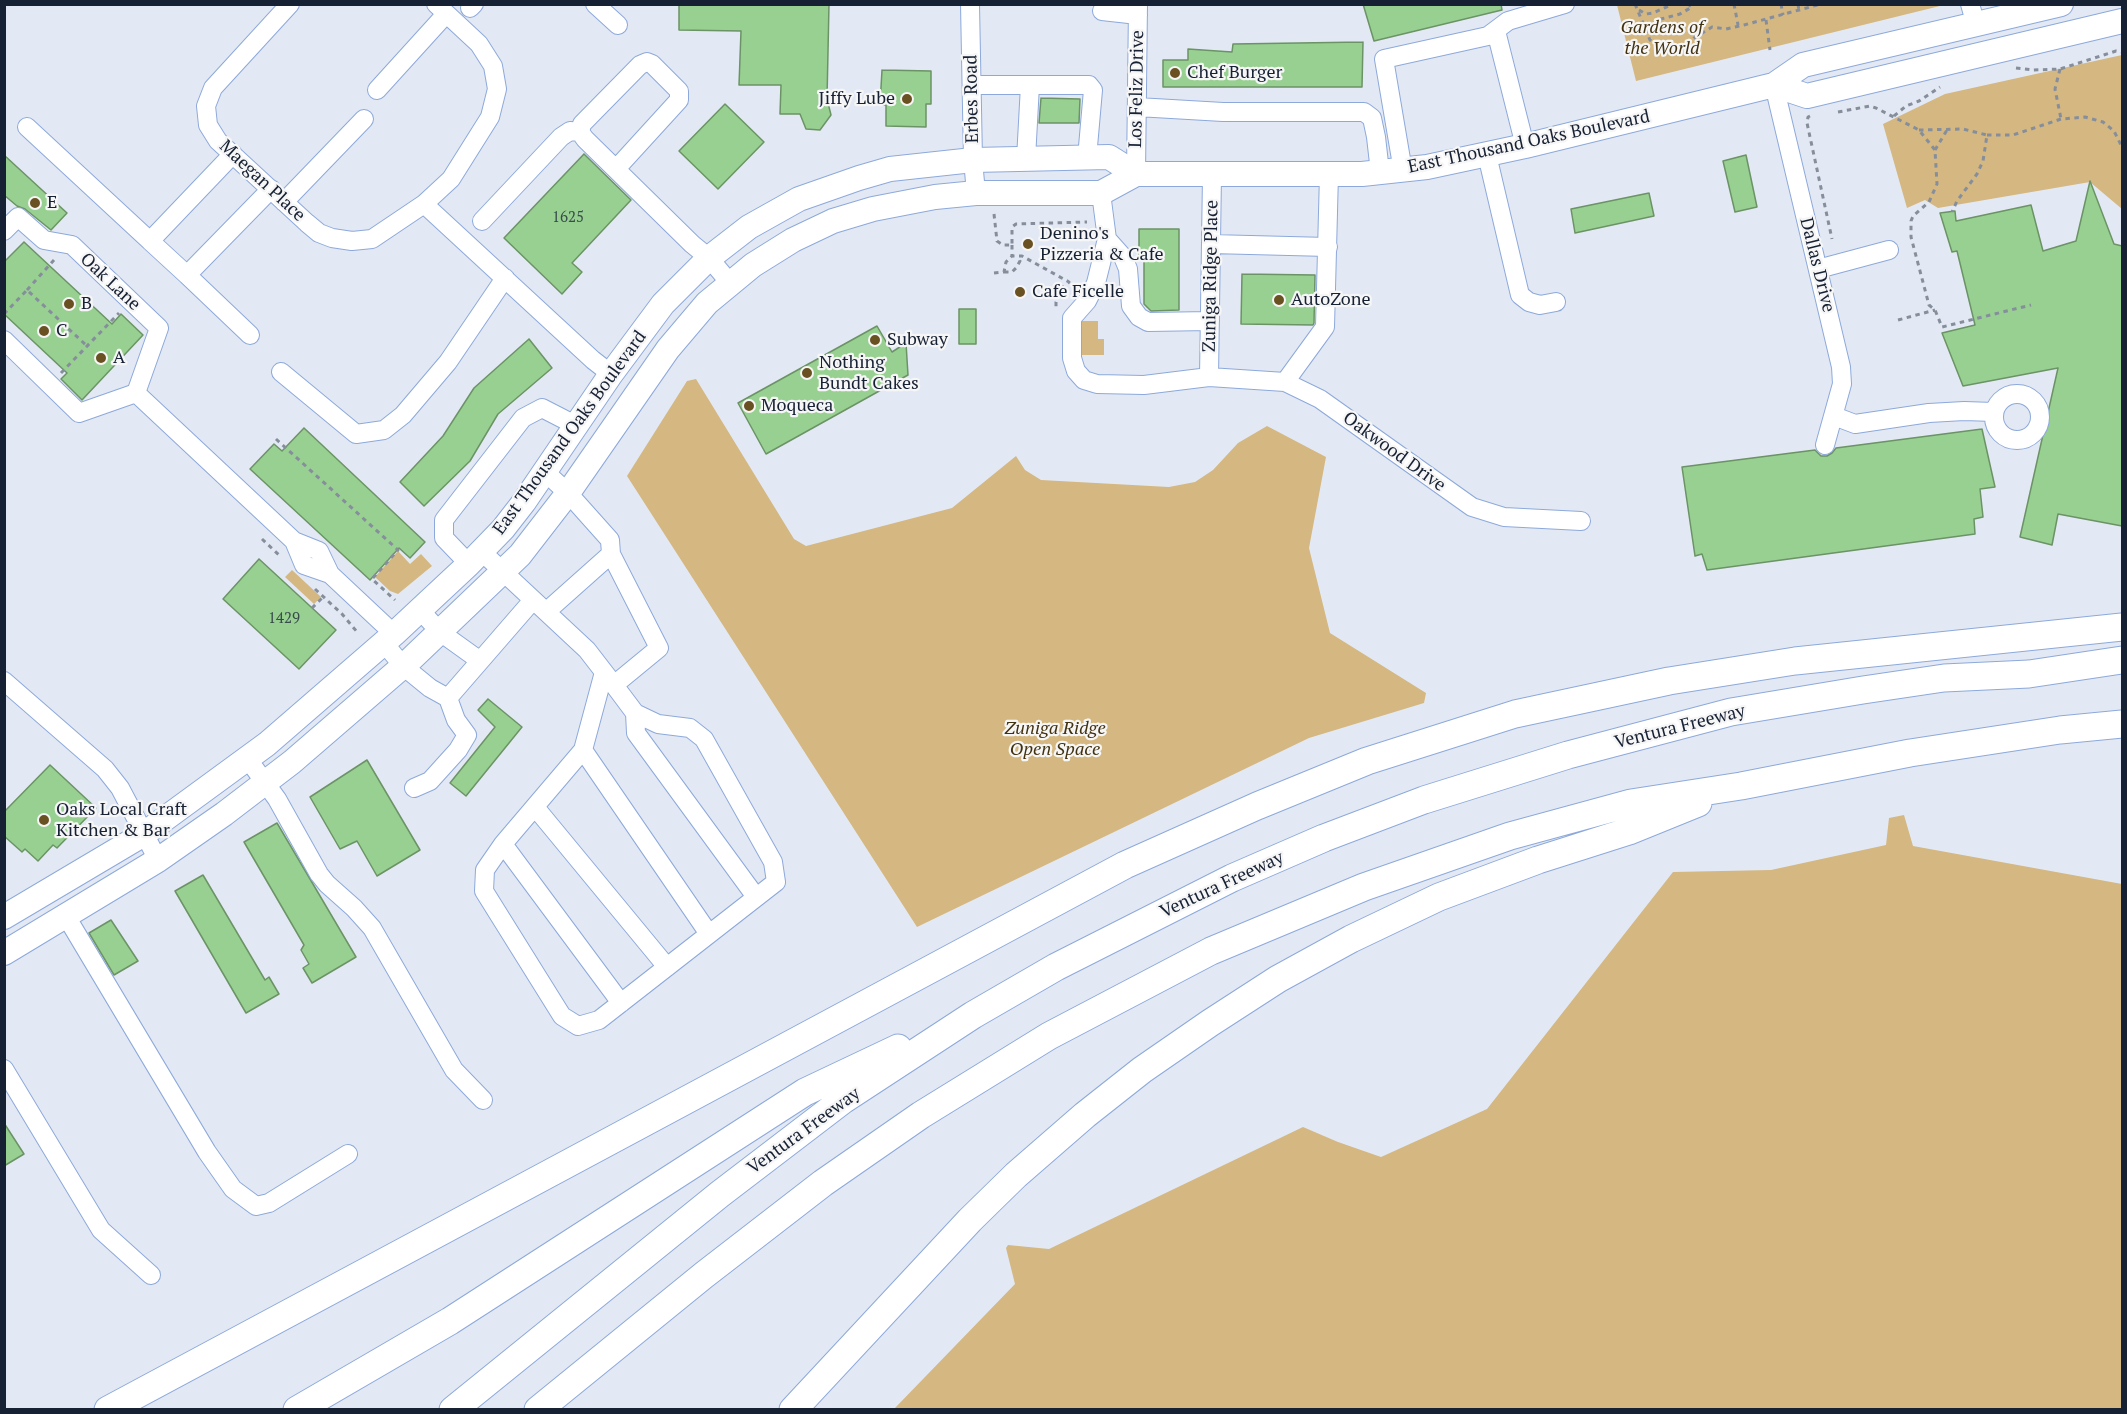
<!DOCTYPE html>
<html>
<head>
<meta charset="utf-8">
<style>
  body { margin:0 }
  #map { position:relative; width:2127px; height:1414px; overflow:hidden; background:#e3e9f4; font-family:"PT Serif",serif }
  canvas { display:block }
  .frame { position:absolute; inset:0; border:6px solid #172134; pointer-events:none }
</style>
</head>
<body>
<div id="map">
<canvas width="2127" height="1414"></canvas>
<div class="frame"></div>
</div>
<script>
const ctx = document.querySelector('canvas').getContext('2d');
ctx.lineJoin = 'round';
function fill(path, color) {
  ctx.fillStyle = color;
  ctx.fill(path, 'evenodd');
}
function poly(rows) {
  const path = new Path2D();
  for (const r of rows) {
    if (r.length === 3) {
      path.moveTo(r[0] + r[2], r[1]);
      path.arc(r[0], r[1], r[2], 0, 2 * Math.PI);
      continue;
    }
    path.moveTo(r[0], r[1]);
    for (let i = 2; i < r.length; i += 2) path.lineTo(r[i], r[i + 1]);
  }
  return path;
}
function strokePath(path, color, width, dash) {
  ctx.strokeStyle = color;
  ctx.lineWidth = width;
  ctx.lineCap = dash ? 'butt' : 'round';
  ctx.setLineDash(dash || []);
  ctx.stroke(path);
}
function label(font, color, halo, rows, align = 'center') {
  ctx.font = font + ' "PT Serif",serif';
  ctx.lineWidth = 4.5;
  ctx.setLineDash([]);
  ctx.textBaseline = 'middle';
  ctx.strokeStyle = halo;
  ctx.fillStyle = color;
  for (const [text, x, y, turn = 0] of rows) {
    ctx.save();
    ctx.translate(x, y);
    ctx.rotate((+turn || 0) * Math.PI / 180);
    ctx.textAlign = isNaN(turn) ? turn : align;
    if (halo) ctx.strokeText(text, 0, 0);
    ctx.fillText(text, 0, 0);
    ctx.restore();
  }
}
const green = poly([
  [1617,5,1617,4,1944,5,1636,81],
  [2122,55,2122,209,2090,182,1938,208,1925,200,1907,208,1883,124,1945,94],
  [1081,321,1098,321,1098,339,1104,339,1104,355,1081,355],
  [696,379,794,539,806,546,952,508,1016,456,1025,470,1041,480,1169,487,1195,482,1213,470,1238,443,1267,426,1326,457,1309,548,1330,633,1426,693,1424,703,1309,738,917,927,627,476,687,381],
  [398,551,410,564,421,554,432,566,398,594,390,591,375,577],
  [292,570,321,597,314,604,285,577],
  [1904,815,1913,846,2122,884,2122,1409,894,1409,1015,1284,1006,1248,1008,1245,1049,1249,1303,1127,1338,1142,1381,1157,1487,1109,1673,872,1771,870,1886,845,1889,818]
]);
const building = poly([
  [679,4,829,4,827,99,831,115,820,130,806,129,800,114,780,114,781,85,739,85,741,31,679,30,679,4],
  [1363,4,1501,4,1502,10,1374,41,1363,4],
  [1363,42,1362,87,1163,87,1163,60,1188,60,1188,49,1232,52,1233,44,1363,42],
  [882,70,931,71,931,104,926,104,926,127,886,126,886,105,880,105,882,70],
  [1041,98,1080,99,1079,123,1039,123,1041,98],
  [725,104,764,142,718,189,679,151,725,104],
  [584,154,631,200,572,263,582,272,562,294,504,238,584,154],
  [4,155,67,213,51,230,25,209,17,206,4,195,4,155],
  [1746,155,1757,207,1735,212,1723,161,1746,155],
  [2090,181,2114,244,2122,246,2122,526,2058,514,2052,545,2020,537,2058,368,1963,386,1942,333,1975,325,1957,251,1952,252,1940,213,1955,211,1956,221,2031,205,2043,251,2076,241,2090,181],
  [1649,193,1654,216,1575,233,1571,209,1649,193],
  [1139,229,1179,229,1179,310,1151,311,1144,304,1144,256,1139,255,1139,229],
  [24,242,112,324,121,314,143,335,82,400,61,379,67,373,4,314,4,262,24,242],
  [1242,274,1315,275,1314,323,1313,325,1241,324,1242,274],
  [959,309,976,309,976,344,959,344,959,309],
  [877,326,892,352,906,343,908,375,766,454,738,403,877,326],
  [529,339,552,368,498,414,470,461,424,506,400,482,443,436,474,388,529,339],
  [304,428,425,542,410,558,399,548,370,580,250,469,274,444,282,451,304,428],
  [1982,429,1995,487,1980,489,1983,517,1974,519,1975,534,1707,570,1702,554,1695,556,1682,467,1815,450,1821,456,1827,456,1832,453,1836,448,1982,429],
  [259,559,336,630,299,669,223,599,259,559],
  [488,699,522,727,466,796,450,783,495,727,478,710,488,699],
  [367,760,420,850,377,876,357,841,340,849,310,797,367,760],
  [50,765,96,808,57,848,53,845,38,861,25,849,22,852,4,836,4,812,50,765],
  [277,823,356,957,312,983,303,968,309,964,301,950,304,945,244,842,277,823],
  [203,875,265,980,269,977,279,994,246,1013,175,891,203,875],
  [111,920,138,961,114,975,89,933,111,920],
  [4,1123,24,1154,4,1166,4,1123]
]);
const path = poly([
  [1635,4,1650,40,1662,49,1670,52,1686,45,1694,38,1712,27,1726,29,1744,25,1821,4],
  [1734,4,1738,25],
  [1781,4,1783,15],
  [1798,4,1799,11],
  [1639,10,1646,14,1653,13,1673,4],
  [1766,20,1770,50],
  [1647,32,1661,19,1680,14,1692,7,1688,4],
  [2016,68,2033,70,2060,69,2116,51,2122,52],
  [2060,69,2055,89,2061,119],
  [1838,112,1870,106,1876,108,1919,130,1935,150,1937,184,1929,202,1913,216,1911,221,1911,237,1929,305,1935,310,1942,327,2031,305],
  [1810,116,1808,117,1807,123,1832,239],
  [1894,116,1906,106,1919,101,1940,87],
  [1919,130,1963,129,1987,135,1983,161,1977,174,1957,201,1952,212],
  [1987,135,2013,135,2061,119,2085,117,2103,122,2114,131,2122,147],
  [1935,150,1947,130],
  [994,214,997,241,1003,245,1012,245,1012,227,1016,224,1087,222],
  [1012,245,1012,256,1022,256,1069,282,1062,288,1056,302,1056,309],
  [1004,272,1012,272,1016,268,1020,261,1018,257],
  [994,273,1004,272,1006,262,1012,256],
  [27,290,54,260],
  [4,314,27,290,87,346],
  [1898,320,1935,310],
  [61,373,119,313],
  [276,439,398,550,372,579,395,600],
  [262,539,280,556],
  [315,589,342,614,358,633],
  [312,608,324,596]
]);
const minor = poly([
  [290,4,213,88,206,106,208,125,218,141,307,223,319,233,332,238,352,241,372,239,424,204,451,179,490,117,497,89,493,66,479,44,436,4],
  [595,4,618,25],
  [970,4,973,160,976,193],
  [1970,4,1976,25],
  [470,8,474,4],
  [1102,11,1138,15],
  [1496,31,1525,146],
  [972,85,1089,85,1093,90,1087,158],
  [1774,85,1841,367,1842,384,1825,445],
  [377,90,446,14],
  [1137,107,1223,112,1364,112,1372,118,1376,137,1380,172],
  [27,127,150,241],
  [233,154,150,241,187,275,271,189],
  [1487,155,1520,295,1529,302,1540,305,1556,302],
  [1026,159,1030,85],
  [616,169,679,100,679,91,652,64,647,62,640,65,582,124,580,132,585,139,692,244,709,258,730,283],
  [1403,171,1384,59,1488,36,1508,21,1565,4],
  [1136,174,1138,4],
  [1101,193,1107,239,1096,283,1087,301,1072,318,1072,358,1076,371,1084,380,1097,384,1144,385,1209,377,1285,382,1320,399,1472,507,1504,517,1581,521],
  [284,202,364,119],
  [424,204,593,360,611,374],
  [482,221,561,137,570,131,580,132],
  [4,231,18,217,44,240,72,245,159,328,136,393],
  [1107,239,1123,257,1128,269,1131,306,1139,317,1148,322,1210,321],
  [1211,244,1328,247],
  [1818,269,1889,250],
  [187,275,250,335],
  [4,340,79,413,136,393],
  [281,372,356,434,384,430,403,415,448,362,505,278],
  [1209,377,1212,175],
  [1285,382,1325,327,1329,174],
  [136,393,294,541,319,551,330,574,304,565,294,541],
  [2017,417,23],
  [1834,416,1855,424,1929,413,1964,411,1994,412],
  [545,472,568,493,610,540,611,554,659,648,614,685],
  [482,552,587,650,604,672,614,685,635,713,658,724,690,728,704,739,773,862,776,882,599,1020,578,1026,562,1016,484,891,485,870,503,844,583,750,604,672],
  [469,564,444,538,444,520,523,418,542,408,577,426],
  [330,574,394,634],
  [420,610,440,632,479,660],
  [547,611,611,554],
  [384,643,403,666,430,688,448,698,533,600],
  [4,681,105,769,120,788,158,860],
  [635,713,636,733,756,897],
  [583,750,709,934],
  [247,758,277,799,319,874,327,884,354,908,372,928,454,1070,483,1100],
  [414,788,430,781,458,750,467,735,456,720,448,698],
  [535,807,667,967],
  [503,844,621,1003],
  [66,916,207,1152,233,1189,256,1206,269,1203,348,1154],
  [4,1069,101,1230,151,1275]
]);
const major = poly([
  [1774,85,1807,96,2122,21],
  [4,917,144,834,267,744,394,634,469,564,503,529,524,502,611,374,663,304,709,258,749,227,799,199,859,178,890,169,973,160,1109,157,1136,174],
  [4,953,158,860,224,814,292,762,409,661,520,555,568,493,668,349,707,303,753,265,793,240,833,221,873,209,935,197,976,193,1101,193,1136,174,1362,174,1427,167,1525,146,1774,85,1803,65,2061,4]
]);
const highway = poly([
  [108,1410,1125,865,1257,806,1367,761,1515,714,1669,681,1795,661,2122,627],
  [297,1410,450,1321,805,1092,898,1048],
  [453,1410,720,1194,843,1100,973,1015,1056,967,1232,878,1324,838,1424,800,1568,755,1731,712,1863,690,1944,678,2029,674,2122,660],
  [538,1410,704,1275,823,1183,921,1115,1049,1036,1211,951,1364,887,1510,836,1631,803,1741,786,1910,753,2060,730,2122,724],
  [793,1410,970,1220,1016,1175,1085,1115,1142,1070,1210,1023,1278,979,1351,939,1439,897,1538,860,1629,831,1698,803]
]);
const markers = [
  [1175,73,6,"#6a5122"],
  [907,99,6,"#6a5122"],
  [35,203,6,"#6a5122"],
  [1028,244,6,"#6a5122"],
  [1020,292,6,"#6a5122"],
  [1279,300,6,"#6a5122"],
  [69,304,6,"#6a5122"],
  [44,331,6,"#6a5122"],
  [875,340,6,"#6a5122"],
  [101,358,6,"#6a5122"],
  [807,373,6,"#6a5122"],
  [749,406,6,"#6a5122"],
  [44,820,6,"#6a5122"]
];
const numberNames = [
  ["1625",568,218],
  ["1429",284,619]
];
const parkNames = [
  ["Gardens of",1662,28],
  ["the World",1662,49],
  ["Zuniga Ridge",1055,729],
  ["Open Space",1055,750]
];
const poiNames = [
  ["Chef Burger",1187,73],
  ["Jiffy Lube",895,99,"right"],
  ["E",47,203],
  ["Denino's",1040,234],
  ["Pizzeria & Cafe",1040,255],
  ["Cafe Ficelle",1032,292],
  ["AutoZone",1291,300],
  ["B",81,304],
  ["C",56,331],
  ["Subway",887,340],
  ["A",113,358],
  ["Nothing",819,363],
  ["Bundt Cakes",819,384],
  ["Moqueca",761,406],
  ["Oaks Local Craft",56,810],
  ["Kitchen & Bar",56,831]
];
const streetNames = [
  ["Los Feliz Drive",1137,89,-89],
  ["Erbes Road",972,99,-91],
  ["East Thousand Oaks Boulevard",1529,142,-12],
  ["Maegan Place",262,181,43],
  ["Dallas Drive",1817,265,76],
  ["Zuniga Ridge Place",1211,276,-89],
  ["Oak Lane",110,282,43],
  ["East Thousand Oaks Boulevard",570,433,-54],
  ["Oakwood Drive",1394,452,36],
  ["Ventura Freeway",1680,727,-14],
  ["Ventura Freeway",1222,885,-25],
  ["Ventura Freeway",804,1131,-36]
];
fill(green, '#d4b781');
fill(building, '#98d091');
strokePath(building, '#6b9366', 1.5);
strokePath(minor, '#8da9db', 20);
strokePath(major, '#8da9db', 26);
strokePath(highway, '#8da9db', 29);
strokePath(path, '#868e9c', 3, [4.5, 4.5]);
strokePath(minor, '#fff', 18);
strokePath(major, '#fff', 24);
strokePath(highway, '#fff', 27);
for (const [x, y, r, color] of markers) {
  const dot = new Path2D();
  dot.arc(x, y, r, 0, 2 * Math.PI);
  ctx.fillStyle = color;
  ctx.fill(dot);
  strokePath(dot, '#f6f6f6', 2);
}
label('15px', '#374d4b', null, numberNames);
label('italic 18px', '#42310f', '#f6f6f6', parkNames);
label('18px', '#172134', '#f6f6f6', poiNames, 'left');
label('18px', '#172134', '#f6f6f6', streetNames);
</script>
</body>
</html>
